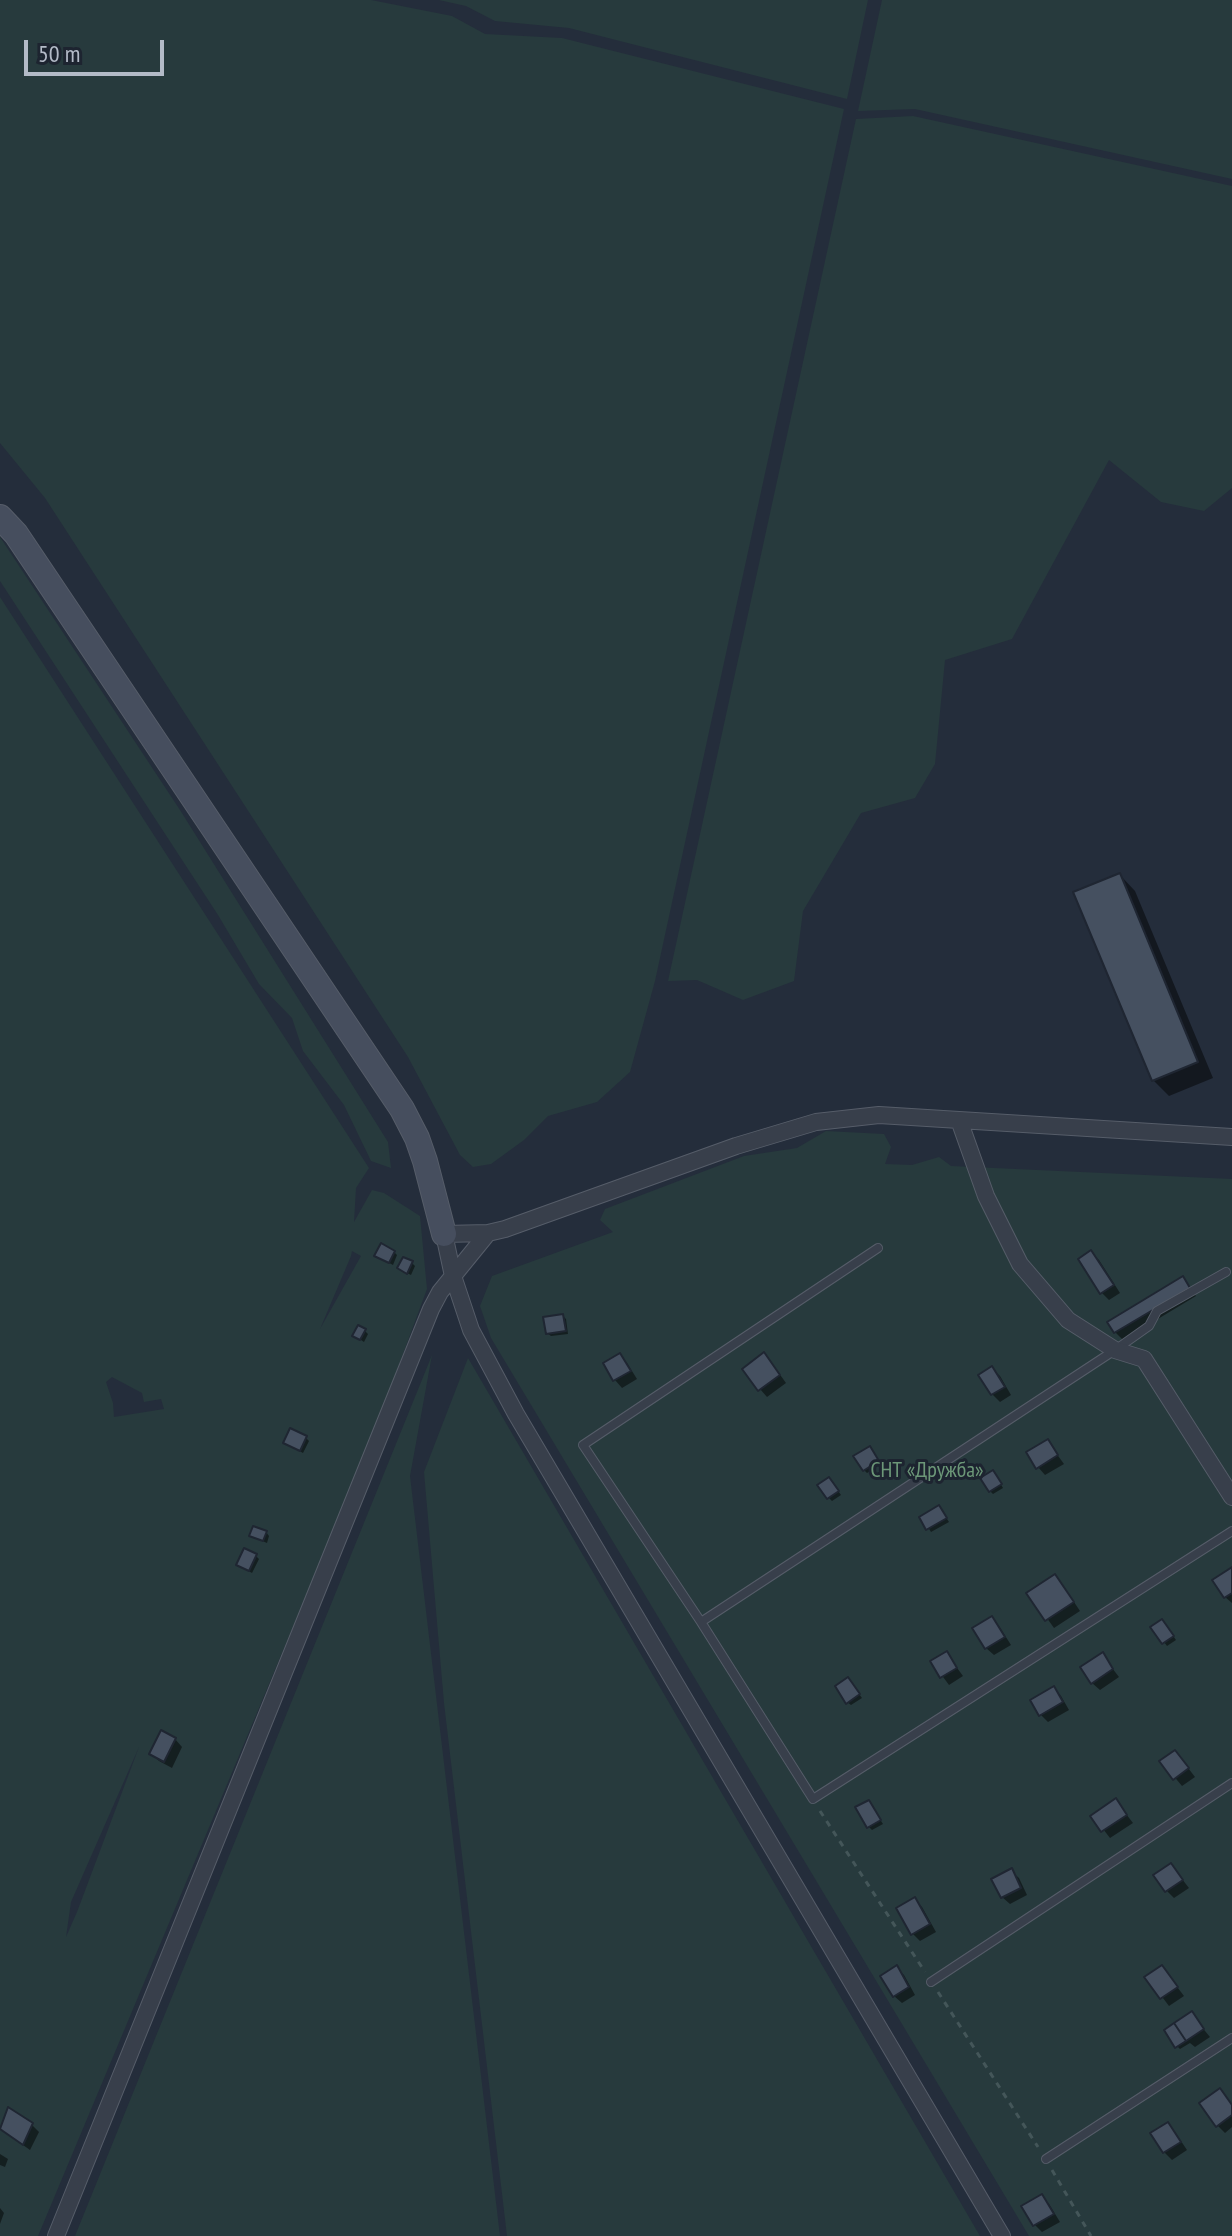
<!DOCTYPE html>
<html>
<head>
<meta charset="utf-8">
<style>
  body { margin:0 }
  #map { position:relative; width:1232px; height:2236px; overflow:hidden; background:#242d3b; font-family:"PT Sans Narrow",sans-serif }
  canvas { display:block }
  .scale { position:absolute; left:24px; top:40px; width:140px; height:36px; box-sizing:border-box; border:4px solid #b3bac7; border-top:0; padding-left:10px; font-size:24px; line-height:28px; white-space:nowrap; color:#b3bac7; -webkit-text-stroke:6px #1d2430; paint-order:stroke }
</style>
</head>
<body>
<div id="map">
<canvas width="1232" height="2236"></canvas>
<div class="scale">50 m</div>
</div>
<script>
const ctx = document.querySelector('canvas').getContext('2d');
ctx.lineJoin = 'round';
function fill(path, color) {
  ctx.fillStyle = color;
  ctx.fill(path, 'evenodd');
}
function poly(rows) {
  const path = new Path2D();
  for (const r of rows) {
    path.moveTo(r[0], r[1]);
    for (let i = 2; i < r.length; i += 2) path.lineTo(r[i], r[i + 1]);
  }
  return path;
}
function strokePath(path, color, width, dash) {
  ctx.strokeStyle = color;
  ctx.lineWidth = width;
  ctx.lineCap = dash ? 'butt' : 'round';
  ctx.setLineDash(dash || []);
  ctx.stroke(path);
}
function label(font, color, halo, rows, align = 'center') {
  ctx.font = font + ' "PT Sans Narrow",sans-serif';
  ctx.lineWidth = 6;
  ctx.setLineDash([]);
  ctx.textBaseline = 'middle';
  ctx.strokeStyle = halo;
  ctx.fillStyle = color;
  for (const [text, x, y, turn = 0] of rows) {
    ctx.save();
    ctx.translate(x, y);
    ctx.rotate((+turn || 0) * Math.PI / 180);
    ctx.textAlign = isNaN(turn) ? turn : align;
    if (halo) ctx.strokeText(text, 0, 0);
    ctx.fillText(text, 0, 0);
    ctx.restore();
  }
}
const green = poly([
  [0,0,371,0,452,16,485,34,562,38,844,109,655,981,630,1072,597,1102,548,1116,524,1140,491,1164,473,1167,460,1155,408,1057,45,498,0,443],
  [439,0,868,0,847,99,569,28,495,21,466,6],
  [882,0,1232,0,1232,179,915,109,858,111],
  [913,116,1232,186,1232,488,1204,511,1161,502,1109,460,1012,639,945,660,935,764,915,798,861,813,803,911,794,981,743,1000,697,980,668,981,856,119],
  [0,537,180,810,388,1142,391,1168,371,1161,344,1105,303,1051,292,1018,259,984,218,915,0,581],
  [0,597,369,1168,356,1188,354,1222,372,1190,384,1193,420,1216,427,1289,372,1438,38,2236,0,2236],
  [352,1251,361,1256,320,1329,351,1256],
  [112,1377,142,1393,144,1402,161,1399,164,1409,114,1417,113,1403,106,1382],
  [139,1747,77,1912,66,1937,71,1902],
  [826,1131,884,1134,891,1147,885,1164,912,1165,939,1157,951,1166,1232,1179,1232,2236,1029,2236,491,1338,480,1306,492,1276,613,1232,600,1220,605,1209,744,1156,797,1148],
  [432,1355,410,1476,500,2236,75,2236],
  [468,1358,980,2236,507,2236,444,1703,424,1472]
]);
const shadow = poly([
  [1120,875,1135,891,1213,1078,1169,1096,1153,1080],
  [394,1252,397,1255,393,1265,380,1258],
  [1091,1253,1099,1260,1120,1293,1109,1300,1102,1293],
  [412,1263,415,1266,411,1275,403,1271],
  [1182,1279,1196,1296,1123,1340,1115,1332],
  [563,1316,566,1319,568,1334,551,1336,547,1333],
  [365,1331,368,1334,364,1342,358,1338],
  [620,1356,627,1363,637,1379,622,1388,615,1380,605,1364],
  [771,1362,786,1383,767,1397,760,1389],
  [992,1369,1000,1376,1011,1395,1000,1402,992,1394],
  [305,1437,309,1441,303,1453,285,1443],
  [1048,1442,1064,1464,1045,1475,1038,1467],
  [873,1452,881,1464,867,1473,864,1470],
  [996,1476,1003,1488,993,1494,990,1491],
  [832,1482,841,1495,832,1501,829,1498],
  [942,1511,949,1522,931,1532,922,1517],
  [266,1532,269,1536,267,1543,251,1536],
  [256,1556,259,1559,252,1573,238,1565],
  [1232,1569,1232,1603,1225,1597],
  [1055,1576,1062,1584,1080,1611,1054,1628,1029,1593],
  [992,1618,999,1626,1011,1645,994,1655,986,1648],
  [1165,1624,1176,1640,1167,1646,1153,1627],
  [946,1653,963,1676,949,1685,932,1662],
  [1102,1655,1119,1677,1100,1690,1092,1683],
  [851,1683,862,1698,851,1705,847,1702],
  [1054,1688,1061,1696,1069,1710,1048,1722,1041,1715],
  [175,1739,182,1747,172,1768,159,1761,152,1754],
  [1182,1760,1195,1777,1182,1786,1162,1762],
  [1116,1801,1133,1823,1110,1838,1093,1816],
  [869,1802,883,1824,872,1830,869,1827],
  [1171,1865,1189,1888,1174,1898,1167,1891],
  [1011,1871,1019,1878,1027,1895,1010,1904,1002,1897],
  [915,1900,922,1907,936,1932,920,1941,913,1934],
  [1162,1967,1184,1996,1169,2006,1147,1977],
  [896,1968,904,1975,915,1995,902,2003,894,1996],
  [1191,2014,1210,2037,1195,2047,1190,2043,1180,2049,1177,2046],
  [1232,2105,1232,2127,1225,2133,1217,2125],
  [31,2124,39,2132,30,2150,9,2135],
  [1168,2125,1175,2132,1187,2150,1172,2160,1164,2152],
  [0,2154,8,2159,5,2167,0,2165],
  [1041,2196,1049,2204,1060,2222,1042,2232,1035,2225,1024,2206],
  [0,2208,4,2213,0,2224]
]);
const building = poly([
  [1120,873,1198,1062,1152,1081,1073,892,1120,873],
  [381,1243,395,1251,389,1263,374,1256,381,1243],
  [1091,1250,1114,1285,1100,1294,1078,1259,1091,1250],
  [403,1257,413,1261,407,1274,397,1268,403,1257],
  [1183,1276,1190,1288,1114,1333,1107,1322,1183,1276],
  [563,1314,566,1331,546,1334,543,1317,563,1314],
  [358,1325,366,1329,360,1340,352,1336,358,1325],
  [764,1352,780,1375,758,1391,742,1369,764,1352],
  [620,1353,631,1371,613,1381,603,1363,620,1353],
  [992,1366,1005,1387,991,1395,978,1375,992,1366],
  [290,1428,307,1436,300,1451,283,1443,290,1428],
  [1048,1439,1058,1455,1036,1469,1026,1452,1048,1439],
  [870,1446,879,1461,863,1471,853,1456,870,1446],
  [993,1470,1002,1484,989,1492,980,1478,993,1470],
  [829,1477,839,1491,827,1499,817,1485,829,1477],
  [939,1505,947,1518,926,1530,919,1517,939,1505],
  [253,1526,267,1531,263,1541,249,1536,253,1526],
  [244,1548,257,1554,249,1571,236,1565,244,1548],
  [1232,1567,1232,1593,1224,1598,1212,1580,1232,1567],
  [1055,1574,1074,1602,1045,1621,1026,1593,1055,1574],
  [992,1616,1005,1637,985,1649,972,1628,992,1616],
  [1162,1619,1174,1636,1162,1644,1150,1627,1162,1619],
  [947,1651,957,1668,940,1678,930,1661,947,1651],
  [1103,1652,1113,1669,1091,1684,1080,1667,1103,1652],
  [848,1677,860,1694,846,1704,835,1686,848,1677],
  [1054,1686,1063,1702,1039,1716,1030,1700,1054,1686],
  [161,1730,176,1738,164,1762,149,1754,161,1730],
  [1175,1750,1189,1768,1173,1780,1159,1761,1175,1750],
  [1116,1798,1127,1815,1101,1832,1090,1816,1116,1798],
  [869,1800,881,1820,867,1828,855,1807,869,1800],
  [1171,1863,1183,1880,1165,1892,1153,1875,1171,1863],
  [1012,1868,1021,1888,1001,1898,991,1879,1012,1868],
  [915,1897,930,1924,911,1935,896,1908,915,1897],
  [897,1965,909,1987,893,1997,880,1976,897,1965],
  [1162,1965,1178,1987,1160,1999,1144,1977,1162,1965],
  [1192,2011,1204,2029,1186,2041,1174,2023,1192,2011],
  [1174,2023,1186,2041,1175,2048,1164,2030,1174,2023],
  [1220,2088,1232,2105,1232,2115,1216,2127,1199,2103,1220,2088],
  [8,2107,33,2123,23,2145,0,2129,8,2107],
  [1168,2122,1181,2142,1163,2153,1150,2133,1168,2122],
  [1042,2194,1054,2214,1033,2226,1021,2206,1042,2194]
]);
const path = poly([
  [820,1811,925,1972],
  [938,1992,1038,2147],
  [1052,2170,1091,2236]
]);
const lane = poly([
  [878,1248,583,1445,701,1622,813,1799,1232,1531],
  [701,1622,1115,1350,1149,1326,1157,1311,1226,1272],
  [931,1982,1232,1783],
  [1046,2159,1232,2038]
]);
const street = poly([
  [959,1120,986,1196,1020,1264,1068,1320,1115,1350,1144,1359,1232,1497],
  [56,2236,431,1309,440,1292,488,1233],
  [1002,2236,516,1414,471,1330,453,1276,444,1234,488,1233,505,1229,736,1146,816,1122,879,1115,1232,1137]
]);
const secondary = poly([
  [0,517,16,534,402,1109,417,1138,425,1161,444,1234]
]);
const parkNames = [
  ["СНТ «Дружба»",927,1471]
];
fill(green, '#273a3d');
fill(shadow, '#0007');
fill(building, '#455060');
strokePath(building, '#1f2632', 2);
strokePath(lane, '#565d69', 10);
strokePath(street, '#565d69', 18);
strokePath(secondary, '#565d69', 26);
strokePath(path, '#445659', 3, [6, 6]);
strokePath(lane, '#383f4b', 8);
strokePath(street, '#383f4b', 16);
strokePath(secondary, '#464e5e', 24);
label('22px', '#6c9778', '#1d2430', parkNames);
</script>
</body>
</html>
